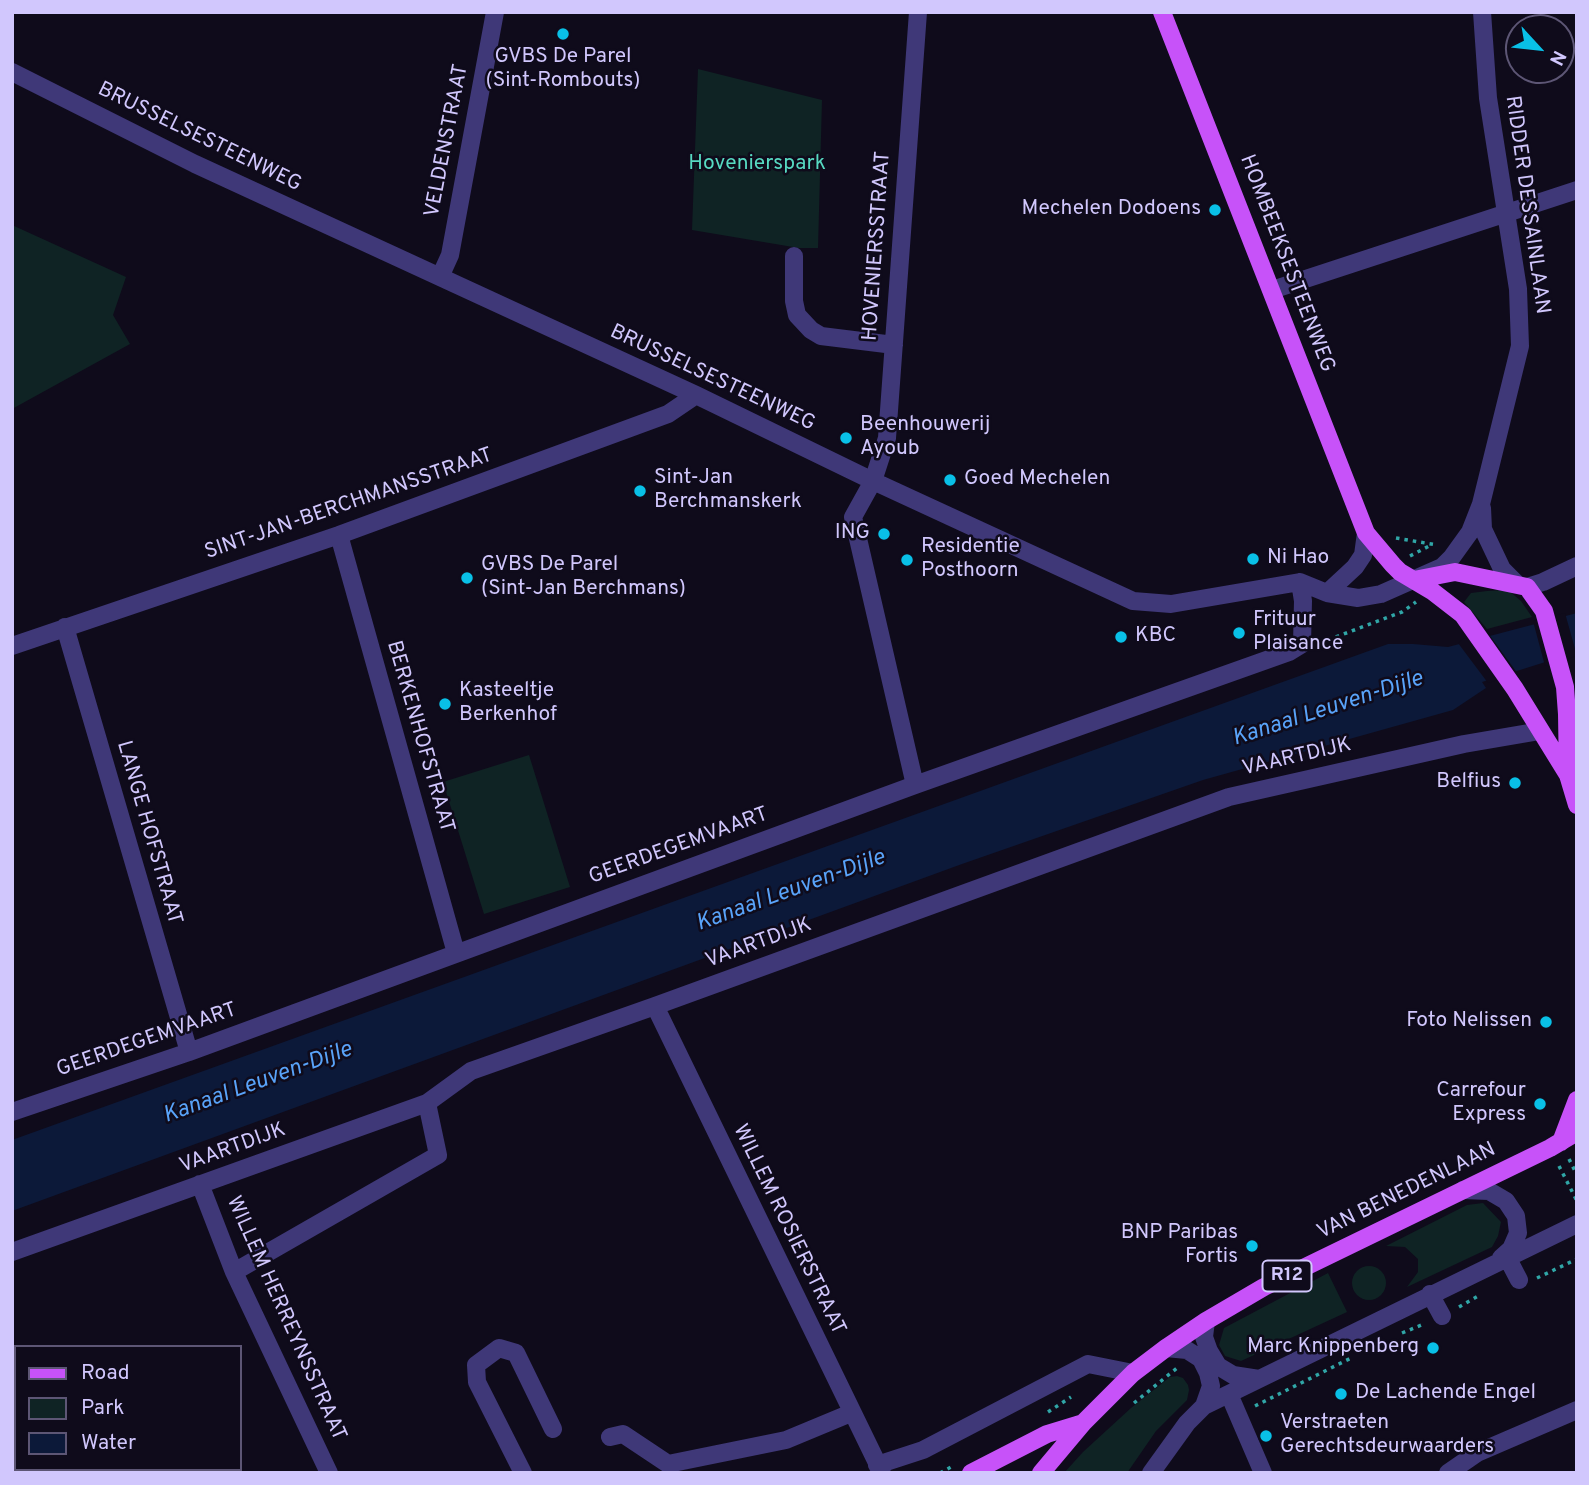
<!DOCTYPE html>
<html>
<head>
<meta charset="utf-8">
<style>
  body { margin:0 }
  #map { position:relative; width:1589px; height:1485px; overflow:hidden; background:#0f0b1b; font-family:Overpass,sans-serif }
  canvas { display:block }
  .frame { position:absolute; inset:0; border:14px solid #d1c7fd; pointer-events:none }
  .legend { position:absolute; left:14px; top:1345px; width:228px; height:126px; box-sizing:border-box; background:#0f0b1b; border:2px solid #5d5675; margin:0; padding:9px 12px; list-style:none; font-size:21px; color:#d1c7fd }
  .legend li { display:flex; align-items:center; gap:14px; height:35px }
  .legend b { width:35px; border:2px solid #5d5675 }
  .north { position:absolute; left:1505px; top:14px; width:70px; height:70px; box-sizing:border-box; background:#0f0b1b; border:2px solid #5d5675; border-radius:50%; rotate:117deg; font-size:19px; font-weight:700; line-height:28px; text-align:center; color:#d1c7fd }
  .north::after { content:''; display:block; margin:auto; width:24px; height:32px; background:#09c0e7; clip-path:polygon(50% 0,100% 100%,50% 72%,0 100%) }
</style>
</head>
<body>
<div id="map">
<canvas width="1589" height="1485"></canvas>
<div class="frame"></div>
<ul class="legend">
<li><b style="height:9px;background:#c752f9"></b>Road</li>
<li><b style="height:19px;background:#0f2324"></b>Park</li>
<li><b style="height:19px;background:#0c1939"></b>Water</li>
</ul>
<div class="north">N</div>
</div>
<script>
const ctx = document.querySelector('canvas').getContext('2d');
ctx.lineJoin = 'round';
function fill(path, color) {
  ctx.fillStyle = color;
  ctx.fill(path, 'evenodd');
}
function poly(rows) {
  const path = new Path2D();
  for (const r of rows) {
    if (r.length === 3) {
      path.moveTo(r[0] + r[2], r[1]);
      path.arc(r[0], r[1], r[2], 0, 2 * Math.PI);
      continue;
    }
    path.moveTo(r[0], r[1]);
    for (let i = 2; i < r.length; i += 2) path.lineTo(r[i], r[i + 1]);
  }
  return path;
}
function strokePath(path, color, width, dash) {
  ctx.strokeStyle = color;
  ctx.lineWidth = width;
  ctx.lineCap = dash ? 'butt' : 'round';
  ctx.setLineDash(dash || []);
  ctx.stroke(path);
}
function label(font, color, halo, rows, align = 'center') {
  ctx.font = font + ' Overpass,sans-serif';
  ctx.lineWidth = 5;
  ctx.setLineDash([]);
  ctx.textBaseline = 'middle';
  ctx.strokeStyle = halo;
  ctx.fillStyle = color;
  for (const [text, x, y, turn = 0] of rows) {
    ctx.save();
    ctx.translate(x, y);
    ctx.rotate((+turn || 0) * Math.PI / 180);
    ctx.textAlign = isNaN(turn) ? turn : align;
    if (halo) ctx.strokeText(text, 0, 0);
    ctx.fillText(text, 0, 0);
    ctx.restore();
  }
}
const green = poly([
  [698,69,822,100,818,248,799,248,692,230],
  [12,225,126,277,113,315,130,344,12,409],
  [1508,590,1521,601,1532,617,1487,629,1464,602,1471,593,1487,591],
  [529,755,570,887,484,914,443,782],
  [1483,1203,1501,1222,1498,1236,1492,1247,1407,1287,1418,1272,1418,1259,1405,1247,1386,1246,1467,1205],
  [1369,1283,17],
  [1328,1273,1347,1312,1241,1361,1225,1356,1219,1345,1224,1328],
  [1177,1376,1183,1378,1188,1385,1189,1390,1187,1400,1156,1431,1127,1473,1064,1473,1083,1452,1131,1408,1170,1377]
]);
const water = poly([
  [1577,613,1577,652,1482,682,1486,688,1453,710,1203,780,962,864,12,1211,12,1140,1388,644,1413,644,1448,647]
]);
const pier = poly([
  [1565,613,1577,656,1545,666,1533,621],
  [1488,633,1518,674,1488,683,1458,643,1463,639]
]);
const path = poly([
  [1396,538,1437,545],
  [1410,556,1431,545],
  [1320,643,1402,612,1416,602],
  [1569,1159,1577,1175],
  [1559,1166,1577,1201],
  [1537,1278,1577,1259],
  [1459,1307,1480,1295],
  [1402,1333,1424,1324],
  [1134,1403,1177,1368],
  [1255,1406,1351,1358],
  [1048,1412,1071,1397],
  [940,1473,953,1466]
]);
const minor = poly([
  [12,72,195,164,696,395,873,481,1133,601,1171,604,1300,582,1327,593,1358,598,1381,594,1442,567,1452,557,1470,532,1481,504,1520,346,1518,289,1488,98,1482,12],
  [794,256,794,301,797,315,811,330,821,336,894,345],
  [440,277,450,255,495,12],
  [1272,290,1577,190],
  [1482,508,1483,529,1502,569,1517,584],
  [339,535,456,953],
  [1527,587,1543,582,1577,566],
  [1327,593,1355,567,1363,555,1366,533],
  [65,627,189,1052],
  [12,646,339,535,668,414,696,395],
  [915,785,853,517,873,481,887,438,918,12],
  [655,1006,882,1473],
  [12,1112,189,1052,915,785,1289,652,1302,644,1303,601,1300,582],
  [200,1184,234,1272,329,1473],
  [1463,1190,1489,1191,1506,1201,1516,1216,1518,1233,1511,1249,1501,1258],
  [12,1252,427,1103,471,1071,655,1006,1229,797,1464,744,1540,731],
  [1507,1257,1519,1280],
  [234,1272,438,1155,427,1103],
  [1430,1294,1442,1316],
  [1206,1321,1204,1337,1209,1351,1218,1366,1233,1375,1259,1379],
  [1166,1348,1187,1350,1201,1359,1208,1373,1211,1386,1204,1406],
  [1229,1394,1263,1473],
  [610,1437,623,1434,668,1464,786,1440,851,1413],
  [877,1465,923,1450,1088,1364,1133,1373],
  [523,1473,477,1382,476,1365,499,1348,516,1353,553,1429],
  [1151,1473,1187,1423,1204,1406,1577,1224],
  [1448,1473,1477,1453,1577,1410]
]);
const major = poly([
  [1162,12,1366,533,1393,565,1400,572,1432,591,1463,615,1515,689,1568,775,1577,805],
  [1414,580,1455,572,1527,587,1544,611,1565,687,1567,714,1568,775],
  [1561,1142,1577,1100],
  [971,1473,1047,1434,1083,1423],
  [1041,1473,1083,1423,1133,1373,1166,1348,1206,1321,1264,1287,1550,1148,1577,1132]
]);
const markers = [
  [563,34,7,"#09c0e7"],
  [1215,210,7,"#09c0e7"],
  [846,438,7,"#09c0e7"],
  [950,480,7,"#09c0e7"],
  [640,491,7,"#09c0e7"],
  [884,534,7,"#09c0e7"],
  [1253,559,7,"#09c0e7"],
  [907,560,7,"#09c0e7"],
  [467,578,7,"#09c0e7"],
  [1239,633,7,"#09c0e7"],
  [1121,637,7,"#09c0e7"],
  [445,704,7,"#09c0e7"],
  [1515,783,7,"#09c0e7"],
  [1546,1022,7,"#09c0e7"],
  [1540,1104,7,"#09c0e7"],
  [1252,1246,7,"#09c0e7"],
  [1433,1348,7,"#09c0e7"],
  [1341,1394,7,"#09c0e7"],
  [1266,1436,7,"#09c0e7"]
];
const shields = [
  [1287,1276,49]
];
const shieldNames = [
  ["R12",1287,1276]
];
const poiNames = [
  ["GVBS De Parel",563,58,"center"],
  ["(Sint-Rombouts)",563,82,"center"],
  ["Mechelen Dodoens",1201,210,"right"],
  ["Beenhouwerij",860,426],
  ["Ayoub",860,450],
  ["Sint-Jan",654,479],
  ["Berchmanskerk",654,503],
  ["Goed Mechelen",964,480],
  ["ING",870,534,"right"],
  ["Residentie",921,548],
  ["Posthoorn",921,572],
  ["Ni Hao",1267,559],
  ["GVBS De Parel",481,566],
  ["(Sint-Jan Berchmans)",481,590],
  ["Frituur",1253,621],
  ["Plaisance",1253,645],
  ["KBC",1135,637],
  ["Kasteeltje",459,692],
  ["Berkenhof",459,716],
  ["Belfius",1501,783,"right"],
  ["Foto Nelissen",1532,1022,"right"],
  ["Carrefour",1526,1092,"right"],
  ["Express",1526,1116,"right"],
  ["BNP Paribas",1238,1234,"right"],
  ["Fortis",1238,1258,"right"],
  ["Marc Knippenberg",1419,1348,"right"],
  ["De Lachende Engel",1355,1394],
  ["Verstraeten",1280,1424],
  ["Gerechtsdeurwaarders",1280,1448]
];
const streetNames = [
  ["BRUSSELSESTEENWEG",199,138,26],
  ["VELDENSTRAAT",448,141,-79],
  ["RIDDER DESSAINLAAN",1526,205,82],
  ["HOVENIERSSTRAAT",878,246,-86],
  ["HOMBEEKSESTEENWEG",1286,264,69],
  ["BRUSSELSESTEENWEG",712,379,25],
  ["SINT-JAN-BERCHMANSSTRAAT",349,505,-19],
  ["BERKENHOFSTRAAT",419,737,74],
  ["VAARTDIJK",1297,758,-13],
  ["LANGE HOFSTRAAT",148,833,74],
  ["GEERDEGEMVAART",679,847,-20],
  ["VAARTDIJK",759,944,-20],
  ["GEERDEGEMVAART",147,1041,-19],
  ["VAARTDIJK",233,1149,-20],
  ["VAN BENEDENLAAN",1407,1192,-26],
  ["WILLEM ROSIERSTRAAT",788,1230,64],
  ["WILLEM HERREYNSSTRAAT",285,1319,66]
];
const parkNames = [
  ["Hovenierspark",757,165]
];
const waterNames = [
  ["Kanaal Leuven-Dijle",1328,710,-18],
  ["Kanaal Leuven-Dijle",791,892,-20],
  ["Kanaal Leuven-Dijle",258,1084,-20]
];
fill(green, '#0f2324');
fill(water, '#0c1939');
fill(pier, '#0f0b1b');
strokePath(path, '#30a6a7', 3.5, [3.5, 5]);
strokePath(minor, '#3f3878', 18);
strokePath(major, '#c752f9', 18);
for (const [x, y, r, color] of markers) {
  const dot = new Path2D();
  dot.arc(x, y, r, 0, 2 * Math.PI);
  ctx.fillStyle = color;
  ctx.fill(dot);
  strokePath(dot, '#0f0b1b', 2.5);
}
for (const [x, y, w] of shields) {
  const box = new Path2D();
  box.roundRect(x - w / 2, y - 15.5, w, 31, 5);
  ctx.fillStyle = '#0f0b1b';
  ctx.fill(box);
  strokePath(box, '#d1c7fd', 2);
}
label('bold 19px', '#d1c7fd', null, shieldNames);
label('21px', '#d1c7fd', '#0f0b1b', poiNames, 'left');
label('21px', '#d1c7fd', '#0f0b1b', streetNames);
label('21px', '#57d9c2', '#0f0b1b', parkNames);
label('italic 23px', '#59a3f9', '#0f0b1b', waterNames);
</script>
</body>
</html>
